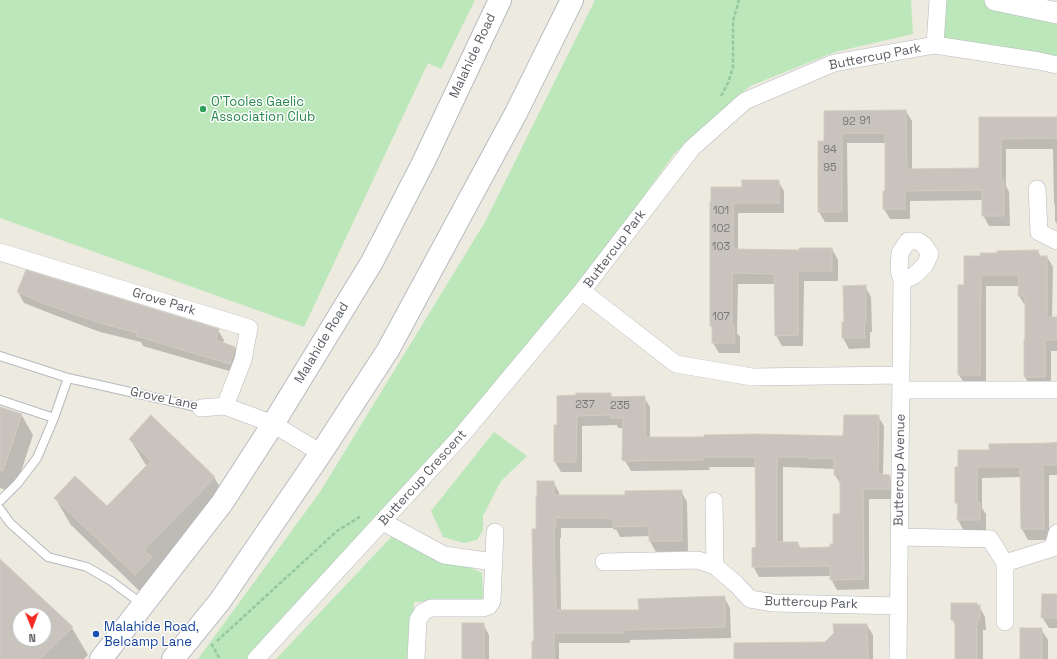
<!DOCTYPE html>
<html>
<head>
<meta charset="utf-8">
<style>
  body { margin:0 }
  #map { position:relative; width:1057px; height:659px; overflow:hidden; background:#edeae0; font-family:"Space Grotesk",sans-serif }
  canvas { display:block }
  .north { position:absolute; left:12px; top:607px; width:40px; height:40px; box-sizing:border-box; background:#fff; border:1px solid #bdbec0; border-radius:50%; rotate:179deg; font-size:11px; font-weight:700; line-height:16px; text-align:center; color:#595d62 }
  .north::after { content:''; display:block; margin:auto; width:14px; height:18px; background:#f4291f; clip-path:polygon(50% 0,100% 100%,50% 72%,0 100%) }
</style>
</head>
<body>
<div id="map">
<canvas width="1057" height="659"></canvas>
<div class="north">N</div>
</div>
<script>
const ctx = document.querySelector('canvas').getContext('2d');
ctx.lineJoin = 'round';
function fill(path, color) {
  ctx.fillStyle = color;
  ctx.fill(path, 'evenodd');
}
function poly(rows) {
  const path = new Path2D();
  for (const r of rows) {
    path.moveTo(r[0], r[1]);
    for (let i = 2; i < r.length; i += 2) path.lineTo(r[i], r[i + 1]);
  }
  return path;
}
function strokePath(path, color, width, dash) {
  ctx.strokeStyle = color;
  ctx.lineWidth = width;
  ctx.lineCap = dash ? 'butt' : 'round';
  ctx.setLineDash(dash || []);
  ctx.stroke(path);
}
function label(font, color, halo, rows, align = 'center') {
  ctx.font = font + ' "Space Grotesk",sans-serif';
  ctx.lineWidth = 3;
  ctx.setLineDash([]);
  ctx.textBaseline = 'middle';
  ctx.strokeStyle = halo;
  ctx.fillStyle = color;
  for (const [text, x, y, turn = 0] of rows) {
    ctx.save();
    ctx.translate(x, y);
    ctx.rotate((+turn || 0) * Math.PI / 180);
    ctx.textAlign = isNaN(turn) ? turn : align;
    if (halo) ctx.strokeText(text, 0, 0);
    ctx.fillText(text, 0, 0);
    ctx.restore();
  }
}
const green = poly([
  [0,0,475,0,441,69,428,63,304,327,0,218],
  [595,0,911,0,913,34,835,52,750,86,674,154,533,350,254,659,198,659,320,492,485,222],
  [938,0,994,0,1057,14,1057,70,936,45],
  [494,432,527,456,501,481,483,516,483,530,477,540,464,543,443,537,431,511],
  [395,533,482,573,483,599,414,602,412,659,276,659]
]);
const shadow = poly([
  [906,111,912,121,912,170,980,169,980,118,1057,117,1057,224,1055,221,1055,206,1054,203,1053,149,1006,149,1006,186,1009,192,1010,226,989,226,983,215,983,200,910,201,910,219,890,219,884,209,886,192,886,143,847,143,848,222,825,222,819,212,825,142,825,112],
  [778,181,784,191,784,213,738,213,738,251,800,251,832,249,838,260,838,281,804,281,803,346,782,346,776,335,775,284,738,284,737,333,740,337,740,353,719,353,713,343,713,330,711,326,711,203,743,188],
  [1038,251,1041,257,1047,257,1053,267,1052,318,1057,318,1057,351,1051,351,1051,387,1031,387,1025,377,1026,307,1019,296,1019,286,986,286,986,385,965,385,959,375,965,286,982,257],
  [865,286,871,297,872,332,870,332,870,348,849,349,843,338,843,323,845,323],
  [18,292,218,330,224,340,223,343,235,347,241,358,236,373,143,346,141,342,100,332,52,314,24,303],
  [610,394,613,398,644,397,650,407,650,438,844,437,878,416,884,426,883,475,889,476,895,486,895,499,869,499,869,589,837,590,831,579,831,576,759,577,753,566,757,548,756,467,709,467,710,470,631,471,624,459,624,428,618,428,617,425,582,426,582,472,561,472,555,462,558,426],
  [783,467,835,469,835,475,841,485,841,515,834,544,831,548,801,549,798,543,783,543],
  [0,408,21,414,33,435,14,493,0,488],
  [130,439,214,477,230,505,151,602,71,525,55,498,107,508,147,467],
  [1057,442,1057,475,1049,475,1049,540,1028,540,1022,529,1021,477,982,478,982,508,986,514,986,531,964,531,958,520,959,507,956,502,956,468,990,451,1044,444,1044,443],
  [553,482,559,492,559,496,626,496,681,491,687,502,688,551,656,552,650,541,650,536,620,537,616,529,614,530,613,528,561,528,561,538,560,538,561,611,640,611,724,597,730,608,731,638,630,640,630,643,559,643,559,659,533,659,535,642,537,530],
  [0,560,72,628,88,655,84,659,0,659],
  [20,615,44,615,44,639,20,639],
  [1057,595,1057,628,1049,628,1042,617],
  [977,606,979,606,985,617,986,630,983,630,983,659,956,659,956,626,952,619],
  [483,624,489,635,489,659,463,659],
  [867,625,873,635,873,659,735,659,835,643],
  [1041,629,1048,640,1048,659,1021,659]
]);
const building = poly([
  [906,110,907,169,979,168,979,117,1057,117,1057,138,1001,139,1001,180,1004,180,1004,216,982,216,982,190,905,191,905,209,883,209,883,191,885,191,885,133,842,133,842,212,818,212,818,141,824,141,824,111,906,110],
  [742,180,779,180,779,203,733,203,733,249,799,250,799,248,832,248,832,271,798,271,798,335,775,336,774,274,732,273,732,326,734,326,735,343,712,343,712,326,710,326,710,202,711,202,711,187,742,187,742,180],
  [1038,250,1038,256,1047,256,1047,317,1057,317,1057,340,1045,340,1045,377,1024,377,1024,339,1025,339,1025,296,1018,296,1019,275,981,275,980,375,958,375,958,285,964,285,964,256,981,256,980,253,997,253,997,251,1038,250],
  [26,270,219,329,216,340,235,347,230,364,136,336,137,333,94,321,45,304,17,292,26,270],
  [866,285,866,322,864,322,865,338,842,338,842,322,844,322,843,286,866,285],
  [576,393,611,393,611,397,645,396,645,437,704,437,704,435,756,434,843,436,844,415,879,415,878,474,890,475,890,489,863,489,864,579,830,580,830,566,752,567,752,548,756,547,755,457,704,457,704,460,624,461,622,460,623,418,611,418,611,415,577,416,576,462,554,462,554,425,557,425,557,396,576,395,576,393],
  [777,457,808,457,808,459,834,458,834,475,840,475,840,514,833,514,833,544,830,544,830,547,798,548,798,542,777,542,777,457],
  [0,407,22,414,3,471,0,470,0,407],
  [151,415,215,477,144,550,152,557,135,575,54,498,75,476,107,506,151,461,129,439,151,415],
  [1057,443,1057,465,1043,465,1044,529,1021,529,1020,467,977,467,977,503,980,503,980,520,957,520,958,503,955,503,955,467,958,467,958,450,989,450,989,444,1057,443],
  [537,481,554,481,554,495,625,495,625,491,682,490,682,541,649,541,649,526,613,527,613,519,607,519,607,518,555,518,556,527,554,527,556,610,639,610,638,599,725,596,725,627,624,630,624,633,554,633,554,659,532,659,532,641,534,641,532,529,536,529,536,497,537,497,537,481],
  [0,559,73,627,40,659,0,659,0,559],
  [20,615,44,615,44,639,20,639,20,615],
  [1042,594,1057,594,1057,618,1041,618,1042,594],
  [951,603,977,603,977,605,980,605,980,620,977,620,977,659,955,659,955,620,951,620,951,603],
  [462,623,484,623,484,659,462,659,462,623],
  [833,624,867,624,868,659,734,659,734,643,825,642,834,633,833,624],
  [1020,628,1042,628,1042,659,1020,659,1020,628]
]);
const path = poly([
  [721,96,728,83,733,67,733,21,739,0],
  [217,641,337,531,361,516],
  [213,644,212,645,220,659]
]);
const service = poly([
  [0,356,68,378,201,408],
  [0,400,54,418],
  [0,501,18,483,37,458,54,418,68,378],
  [0,509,10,523,48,557,87,567,111,581,142,604]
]);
const minor = poly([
  [935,45,938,0],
  [1037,189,1039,232,1057,241],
  [0,252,249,328,243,360,225,406],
  [582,291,676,364,752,377,901,375],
  [901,390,1057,390],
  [201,408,225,406,273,424,321,453],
  [714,501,715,566],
  [383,522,444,555,494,562],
  [899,537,990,539,1005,563,1053,548,1057,533],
  [604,562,698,560,715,566,736,584,750,599,774,603,898,606],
  [1005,622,1005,563],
  [256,659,461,436,582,291,692,148,745,101,834,63,935,45,1039,61,1057,65],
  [416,659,418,620,423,612,431,608,483,608,489,606,492,601,495,532],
  [898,659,902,281,899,270,900,253,908,241,918,241,924,245,930,254,925,265,915,275,902,281]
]);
const tertiary = poly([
  [995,0,1057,13]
]);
const secondary = poly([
  [101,659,222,503,273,424,372,262,423,163,500,0],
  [173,659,220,601,321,453,388,350,516,113,572,0]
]);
const markers = [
  [203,109,4,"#2e9e5b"],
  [96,634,4,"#1a4fb4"]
];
const numberNames = [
  ["91",865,121],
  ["92",849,122],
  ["94",830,150],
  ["95",830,168],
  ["101",721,211],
  ["102",721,229],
  ["103",721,247],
  ["107",721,317],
  ["237",585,405],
  ["235",620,406]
];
const streetNames = [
  ["Malahide Road",473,56,-65],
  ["Buttercup Park",875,57,-11],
  ["Buttercup Park",615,249,-53],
  ["Grove Park",164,302,17],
  ["Malahide Road",322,343,-59],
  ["Grove Lane",164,399,12],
  ["Buttercup Avenue",900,470,-89],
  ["Buttercup Crescent",423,478,-48],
  ["Buttercup Park",811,603,2]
];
const leisureNames = [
  ["O'Tooles Gaelic",211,102],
  ["Association Club",211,117]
];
const transitNames = [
  ["Malahide Road,",104,627],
  ["Belcamp Lane",104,642]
];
fill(green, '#bce7ba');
fill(shadow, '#0003');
fill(building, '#c8c4bd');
strokePath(building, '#d2cbbe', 1);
strokePath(service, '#b6b9be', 10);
strokePath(minor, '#b6b9be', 18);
strokePath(tertiary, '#b6b9be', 22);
strokePath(secondary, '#b6bac0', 24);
strokePath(path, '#93c8a0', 2.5, [4, 2]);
strokePath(service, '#fff', 8);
strokePath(minor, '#fff', 17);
strokePath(tertiary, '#fff', 21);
strokePath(secondary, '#fff', 22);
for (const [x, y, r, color] of markers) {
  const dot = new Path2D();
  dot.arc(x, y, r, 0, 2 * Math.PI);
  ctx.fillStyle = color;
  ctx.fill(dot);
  strokePath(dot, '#fff', 1.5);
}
label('11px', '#757779', null, numberNames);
label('13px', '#595d62', '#fff', streetNames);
label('13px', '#27864d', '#fff', leisureNames, 'left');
label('13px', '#164399', '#fff', transitNames, 'left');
</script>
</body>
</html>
